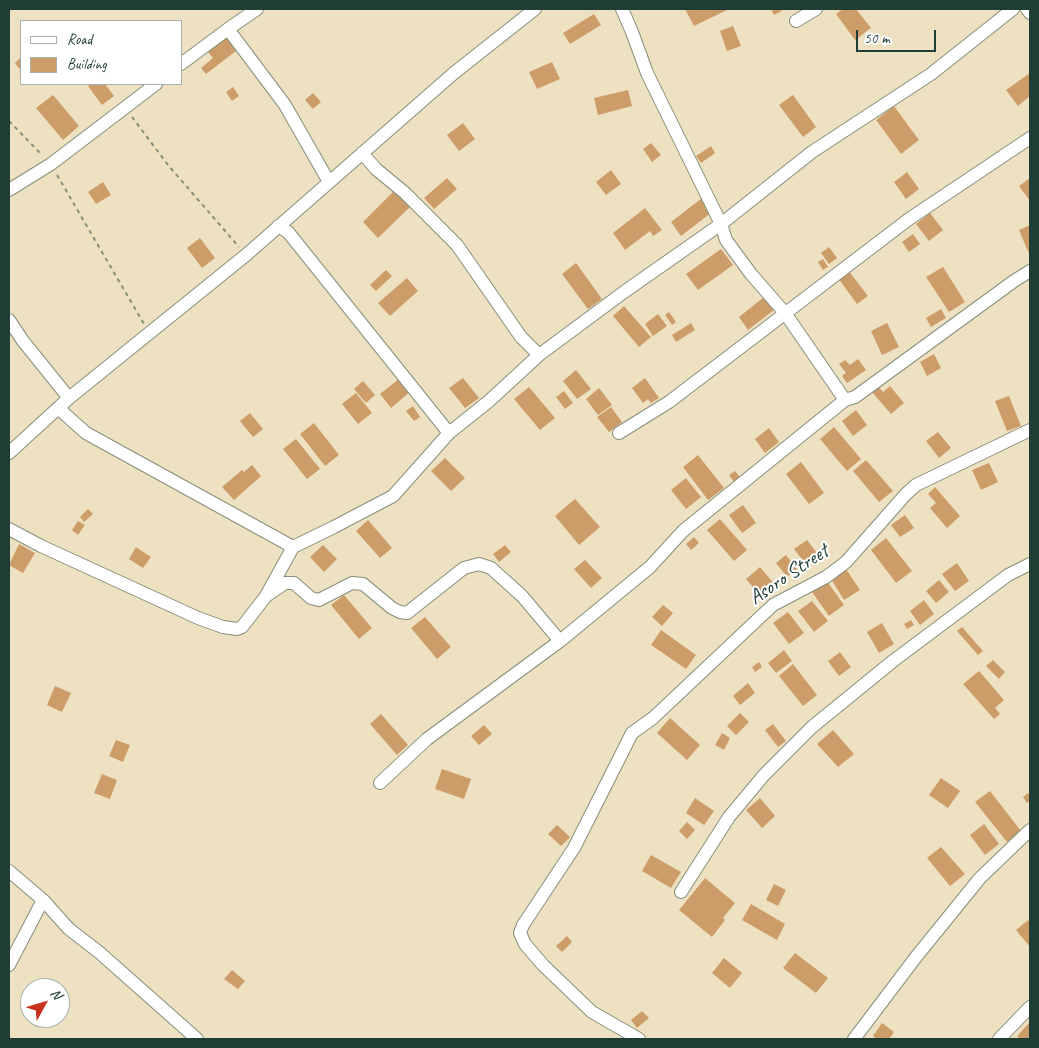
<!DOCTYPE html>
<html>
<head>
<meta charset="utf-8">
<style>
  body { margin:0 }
  #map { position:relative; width:1039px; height:1048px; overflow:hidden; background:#eee1c1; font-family:Caveat,sans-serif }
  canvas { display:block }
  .frame { position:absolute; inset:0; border:10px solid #1f3d34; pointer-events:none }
  .legend { position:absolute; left:20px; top:20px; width:162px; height:65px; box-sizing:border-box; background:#fff; border:1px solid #a5b1ae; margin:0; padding:6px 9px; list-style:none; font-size:15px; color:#1f3d34 }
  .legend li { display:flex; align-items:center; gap:10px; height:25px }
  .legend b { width:25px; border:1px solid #a5b1ae }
  .north { position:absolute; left:20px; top:978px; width:50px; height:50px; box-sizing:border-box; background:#fff; border:1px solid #a5b1ae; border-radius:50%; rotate:51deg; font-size:14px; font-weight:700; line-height:20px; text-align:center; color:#1f3d34 }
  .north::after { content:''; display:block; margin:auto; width:18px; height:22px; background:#c8321e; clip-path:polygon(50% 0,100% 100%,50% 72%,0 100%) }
  .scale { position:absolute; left:856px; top:30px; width:80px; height:22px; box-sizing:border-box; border:2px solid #1f3d34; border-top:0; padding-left:6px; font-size:15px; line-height:18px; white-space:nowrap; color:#1f3d34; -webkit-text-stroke:4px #fff; paint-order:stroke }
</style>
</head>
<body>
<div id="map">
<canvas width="1039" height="1048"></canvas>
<div class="frame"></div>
<ul class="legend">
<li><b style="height:6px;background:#fff"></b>Road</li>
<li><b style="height:14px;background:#cd9d69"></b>Building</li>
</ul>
<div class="north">N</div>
<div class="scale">50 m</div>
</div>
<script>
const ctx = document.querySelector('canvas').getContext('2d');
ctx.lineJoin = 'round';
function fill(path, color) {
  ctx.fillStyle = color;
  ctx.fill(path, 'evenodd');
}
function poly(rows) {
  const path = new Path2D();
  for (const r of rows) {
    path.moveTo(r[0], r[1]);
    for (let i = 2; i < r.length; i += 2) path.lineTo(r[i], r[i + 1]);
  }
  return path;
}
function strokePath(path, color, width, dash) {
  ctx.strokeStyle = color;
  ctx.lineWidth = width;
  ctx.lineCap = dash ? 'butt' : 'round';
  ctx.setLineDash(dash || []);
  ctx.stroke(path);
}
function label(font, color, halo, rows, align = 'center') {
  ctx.font = font + ' Caveat,sans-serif';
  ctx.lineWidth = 4;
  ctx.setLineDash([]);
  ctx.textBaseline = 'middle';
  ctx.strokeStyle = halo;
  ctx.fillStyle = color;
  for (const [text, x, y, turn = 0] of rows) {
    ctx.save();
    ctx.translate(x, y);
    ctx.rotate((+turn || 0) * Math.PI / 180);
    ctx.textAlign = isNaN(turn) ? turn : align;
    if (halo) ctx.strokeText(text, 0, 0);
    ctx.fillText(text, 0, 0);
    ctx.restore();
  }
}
const building = poly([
  [685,9,729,9,694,26],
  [771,9,785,9,774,15],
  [843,9,856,9,871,28,855,40,836,14],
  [594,14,601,25,570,44,563,33],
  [733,26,741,46,727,51,720,31],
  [226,37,236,51,206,74,201,68,213,58,208,52],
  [21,57,21,71,15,63],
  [552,62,560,79,537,89,529,72],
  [1030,73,1030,96,1018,106,1006,90],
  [91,84,105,84,114,96,102,105,88,86],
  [233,87,239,96,232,101,226,92],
  [628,90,632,106,598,115,594,98],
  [313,93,321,102,313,109,305,100],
  [53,95,79,126,63,140,36,108],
  [793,95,816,127,803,137,779,105],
  [894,106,919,140,901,154,876,120],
  [463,123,475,139,459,151,447,135],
  [651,143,661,155,652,162,643,149],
  [711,146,715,153,701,163,696,156],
  [611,170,621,184,606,195,596,182],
  [907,172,919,189,906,199,894,182],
  [447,178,457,189,434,209,424,198],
  [1030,178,1030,201,1019,186],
  [103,182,111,195,96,204,88,192],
  [396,189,412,205,378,238,363,222],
  [702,198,712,212,681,236,671,222],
  [645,208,662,230,653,236,650,231,625,250,613,233],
  [930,213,943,230,929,241,916,224],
  [1030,225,1030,256,1019,230],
  [913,234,920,244,909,252,902,242],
  [200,238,215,258,202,268,187,248],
  [829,247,837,258,829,264,821,253],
  [721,249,733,265,698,290,686,274],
  [823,259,828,267,823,270,818,262],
  [576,263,602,299,588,309,562,274],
  [943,267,965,302,949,312,926,277],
  [386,270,392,276,376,291,370,285],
  [848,270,868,296,857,304,838,278],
  [407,278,418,291,390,316,378,303],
  [764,297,774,310,748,330,739,317],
  [624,306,651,337,639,347,613,316],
  [941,309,946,318,931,327,926,318],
  [669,312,676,322,672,325,665,315],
  [658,314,667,326,653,336,645,324],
  [691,323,695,330,676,342,672,335],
  [887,323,899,347,882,355,871,331],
  [934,354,941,368,927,376,920,362],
  [858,359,866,370,847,383,842,376,846,373,839,364,845,360,850,365],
  [576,370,591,389,577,399,563,381],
  [400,378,411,391,391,408,380,394],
  [463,378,479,398,465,408,449,388],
  [645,378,659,398,651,403,648,399,643,403,632,388],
  [363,381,375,395,366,403,354,389],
  [878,386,883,392,890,386,904,403,891,414,871,391],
  [529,387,555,418,540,430,514,399],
  [599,388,612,405,598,415,586,399],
  [564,391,573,403,565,409,556,397],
  [356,393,372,413,358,424,342,404],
  [1009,396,1021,426,1007,431,995,401],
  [413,406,420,417,414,421,406,411],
  [611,407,622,422,609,432,597,417],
  [856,410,867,425,853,436,842,421],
  [250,413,263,429,253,437,240,421],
  [314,423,339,455,325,466,300,434],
  [834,427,861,459,847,471,820,439],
  [769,428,779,442,765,453,755,439],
  [938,432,951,448,939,458,926,441],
  [296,439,320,469,307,479,283,449],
  [698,455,724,488,708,500,683,467],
  [445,458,465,478,451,491,431,471],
  [866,460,893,491,879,502,853,471],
  [801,462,824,493,809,504,786,474],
  [989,463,998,482,981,490,972,470],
  [252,465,261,476,234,500,222,487,242,470,244,472],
  [735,471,743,481,737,486,729,475],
  [686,478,701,497,686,509,671,490],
  [935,487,960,516,947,528,930,508,936,503,928,494],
  [575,499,600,527,579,545,555,516],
  [743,505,756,523,742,533,729,515],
  [88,509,93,514,84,522,80,517],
  [905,515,914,528,900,537,891,525],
  [720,519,747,550,734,561,707,530],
  [368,520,392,548,380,558,356,531],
  [78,521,85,525,78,535,72,530],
  [694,537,699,543,691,550,686,544],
  [886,538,912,571,896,583,871,550],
  [807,540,817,553,804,562,794,549],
  [19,544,35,553,23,573,9,565],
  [323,545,337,559,324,572,310,557],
  [505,545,511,552,499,562,493,554],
  [136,547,151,557,143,568,129,559],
  [786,555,797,569,787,577,776,563],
  [585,560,602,578,591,588,574,569],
  [957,563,969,581,955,591,942,574],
  [760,567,776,586,762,598,746,579],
  [846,569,860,590,844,600,831,579],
  [939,580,949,592,936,603,926,591],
  [827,581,844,605,829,616,812,592],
  [344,595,372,628,359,639,331,605],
  [924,600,934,614,920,625,910,611],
  [812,601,828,621,814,632,798,611],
  [663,605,673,613,662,626,652,617],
  [788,612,804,633,789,644,773,623],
  [425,617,451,647,437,659,411,628],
  [911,620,914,625,907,629,904,624],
  [882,623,894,644,879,653,867,632],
  [962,627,983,651,978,655,957,631],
  [661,630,696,655,686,669,651,645],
  [784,650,792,661,776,673,768,663],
  [840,652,851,667,839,676,828,661],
  [993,660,1005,672,999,679,986,666],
  [759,662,762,667,755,672,752,667],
  [793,664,817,695,803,706,779,676],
  [979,671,1004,700,995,708,1000,714,994,719,963,684],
  [748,683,755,693,740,705,733,696],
  [55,686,71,693,62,712,47,705],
  [740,713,749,722,736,735,727,726],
  [381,714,408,745,397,755,370,724],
  [670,718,700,745,687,760,657,733],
  [773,724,786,741,778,747,765,730],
  [484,725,492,734,479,745,471,736],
  [833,730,854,754,838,767,817,744],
  [722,733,730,738,724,750,715,745],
  [116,740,130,745,123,762,109,756],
  [442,769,471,779,464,799,435,789],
  [102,774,117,780,110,799,94,793],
  [941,778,960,791,948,808,929,795],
  [990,791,1021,831,1007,842,975,802],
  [1028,793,1030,796,1030,801,1027,803,1023,797],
  [695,798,714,811,704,825,686,813],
  [760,798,775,816,762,828,746,810],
  [687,822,695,830,687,839,679,831],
  [984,824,999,844,985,855,970,835],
  [557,825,570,837,561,846,548,834],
  [941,847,965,874,950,886,927,858],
  [651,855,681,872,671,888,642,871],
  [705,878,735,903,723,918,725,920,712,937,679,910],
  [774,884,786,890,778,906,766,900],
  [751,904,785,924,777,940,742,920],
  [1028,920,1030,923,1030,947,1016,930],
  [567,936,572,942,562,952,556,946],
  [795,953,828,978,816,993,783,968],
  [724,958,742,973,730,988,712,973],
  [232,970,245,981,238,989,224,979],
  [642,1011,649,1018,637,1028,631,1020],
  [1030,1022,1030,1039,1020,1039,1017,1036],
  [882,1023,894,1032,889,1039,877,1039,873,1036]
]);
const path = poly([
  [132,117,168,165,239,247],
  [9,121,42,155],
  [57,175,144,324]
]);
const street = poly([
  [622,9,632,32,647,73,721,224,726,240,751,274,785,313,845,400],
  [1027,9,1030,13],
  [796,21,816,9],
  [228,29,285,105,329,182],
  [181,64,228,29,257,9],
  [362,153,376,169,405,193,457,245,521,337,539,355],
  [9,190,51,164,156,84],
  [278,226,288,232,449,433],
  [9,320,23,341,69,398],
  [58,408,86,433,293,547],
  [619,433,669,402,909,219,1030,138],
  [9,453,69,398,246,255,454,73,535,9],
  [9,529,41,546,198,618,223,627,237,629,242,627,266,596,285,583,294,583,311,598,319,600,352,583,363,584,392,608,400,612,407,613,464,568,479,564,491,568,522,596,560,641],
  [266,596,293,547,334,527,393,496,449,433,489,401,539,355,624,292,721,224,812,152,931,74,1013,9],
  [380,783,427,739,560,641,650,567,683,531,845,400,855,397,1014,281,1030,271],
  [9,871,43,900,69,929,100,953,197,1039],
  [681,892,729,817,764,775,812,727,893,661,1008,575,1030,564],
  [9,965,43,900],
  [639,1039,592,1012,543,965,525,944,520,933,523,925,574,848,632,733,653,718,773,605,826,577,846,562,906,494,916,485,1030,430],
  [854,1039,916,957,980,878,1030,830],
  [999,1039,1030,1007]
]);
const streetNames = [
  ["Asoro Street",789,575,-34]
];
fill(building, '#cd9d69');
strokePath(street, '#868f7a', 14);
strokePath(path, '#868f7a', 2, [4, 4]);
strokePath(street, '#fff', 12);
label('21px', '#1f3d34', '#fff', streetNames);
</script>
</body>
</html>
